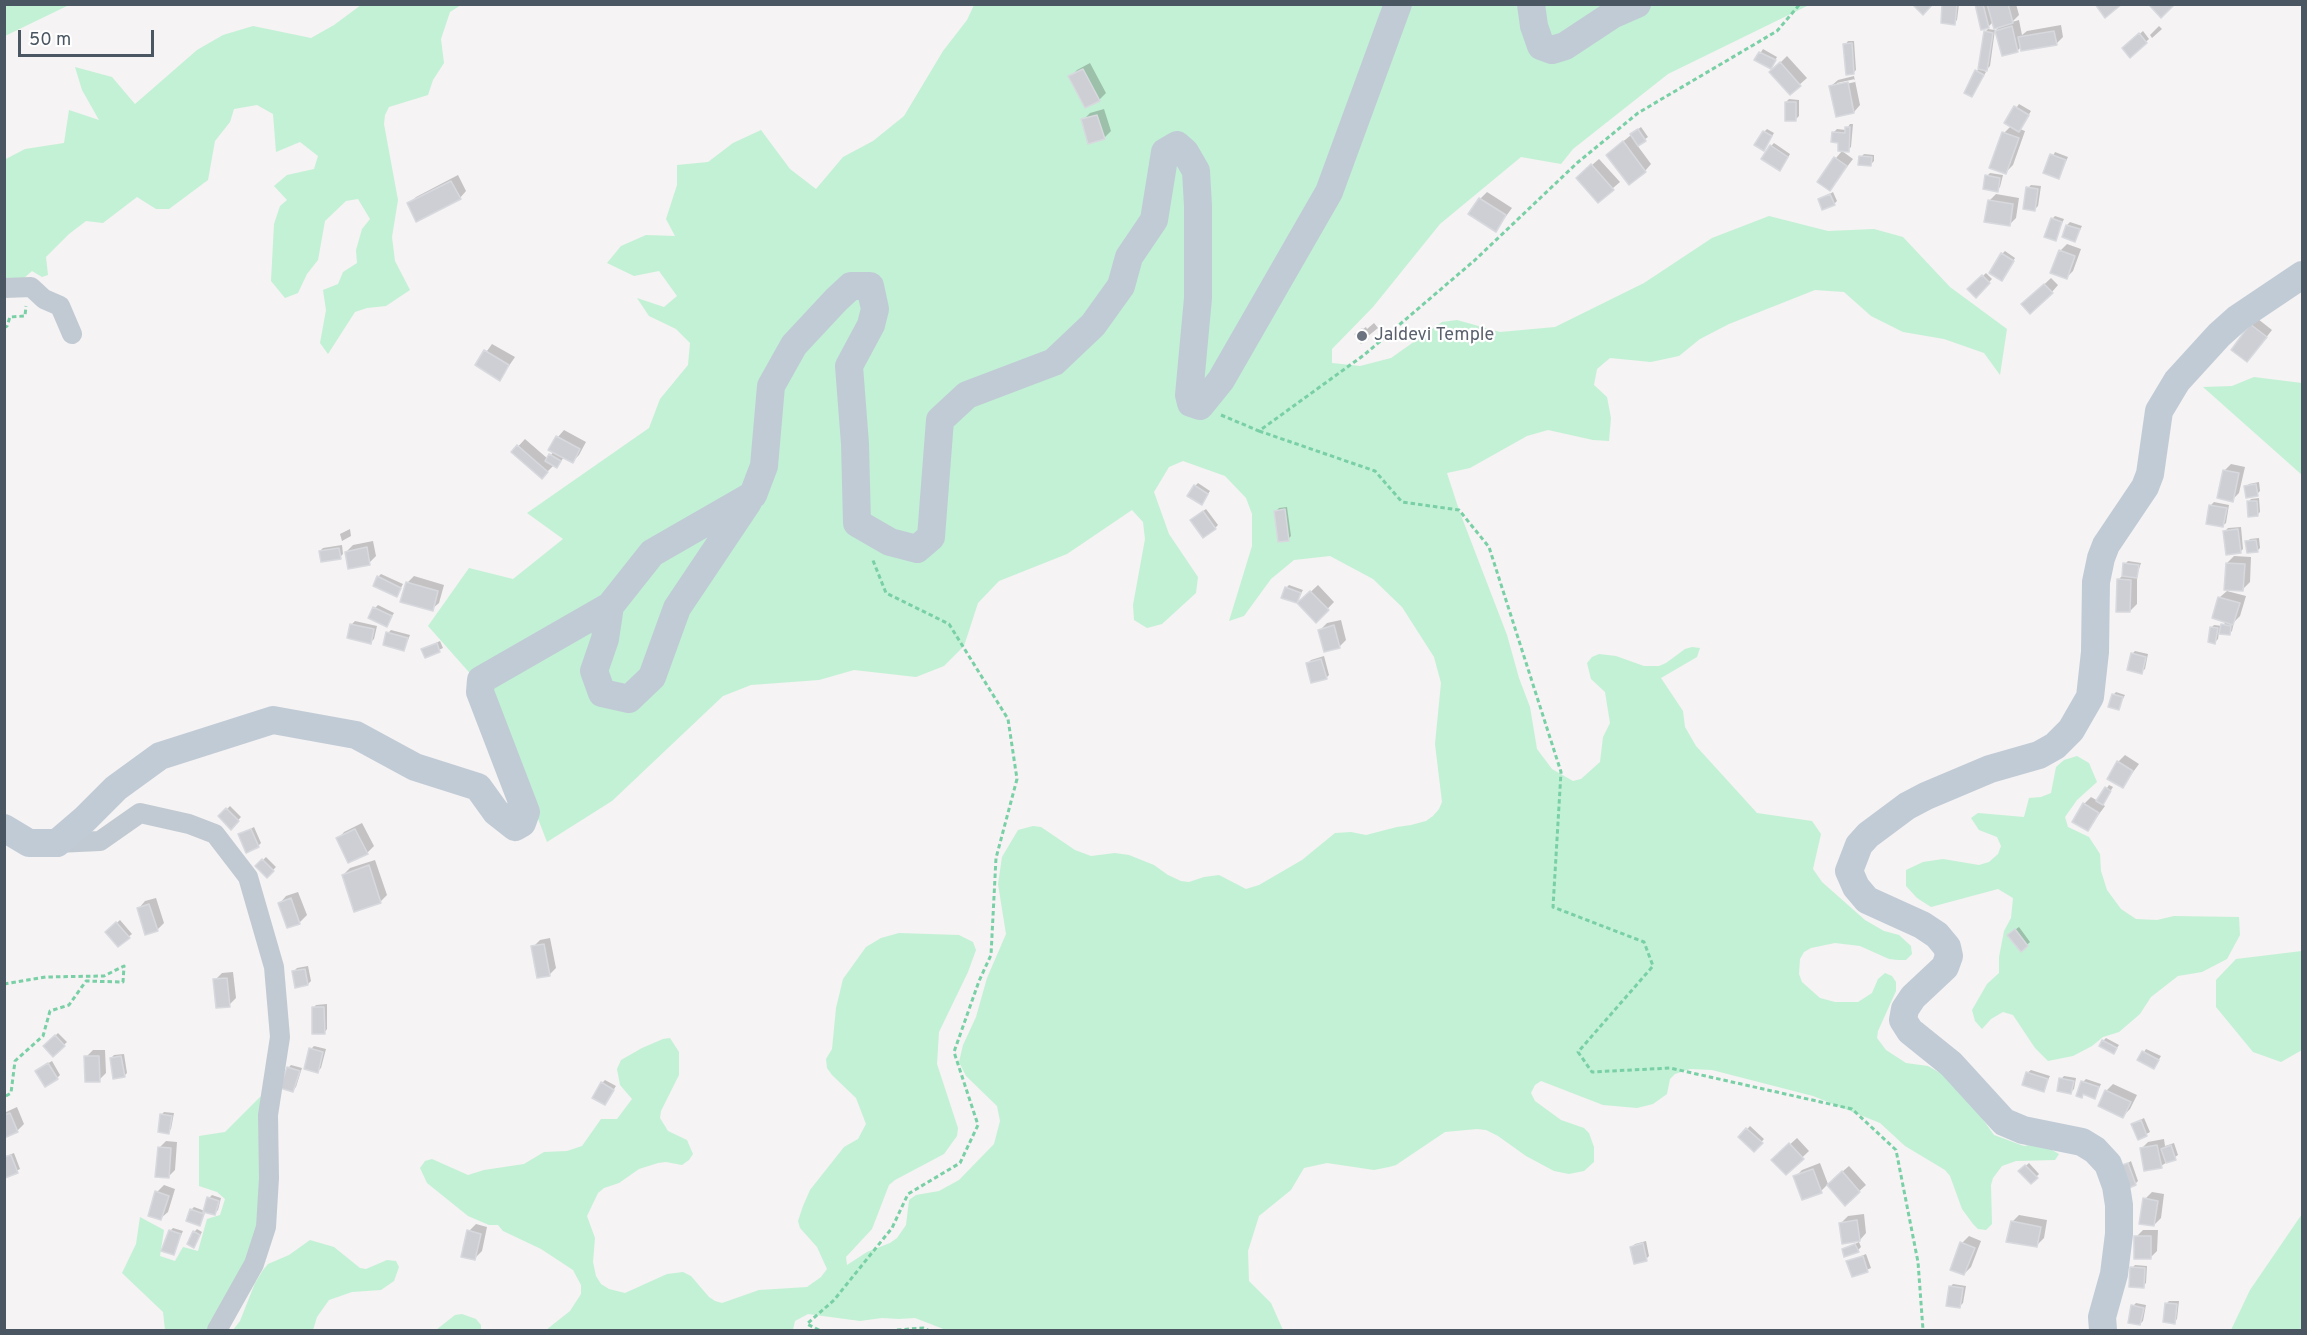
<!DOCTYPE html>
<html>
<head>
<meta charset="utf-8">
<style>
  body { margin:0 }
  #map { position:relative; width:2307px; height:1335px; overflow:hidden; background:#f5f3f3; font-family:Overpass,sans-serif }
  canvas { display:block }
  .frame { position:absolute; inset:0; border:6px solid #4a5661; pointer-events:none }
  .scale { position:absolute; left:18px; top:30px; width:136px; height:27px; box-sizing:border-box; border:3px solid #4a5661; border-top:0; padding-left:8px; font-size:18px; line-height:21px; white-space:nowrap; color:#4a5661; -webkit-text-stroke:4px #fff; paint-order:stroke }
</style>
</head>
<body>
<div id="map">
<canvas width="2307" height="1335"></canvas>
<div class="frame"></div>
<div class="scale">50 m</div>
</div>
<script>
const ctx = document.querySelector('canvas').getContext('2d');
ctx.lineJoin = 'round';
function fill(path, color) {
  ctx.fillStyle = color;
  ctx.fill(path, 'evenodd');
}
function poly(rows) {
  const path = new Path2D();
  for (const r of rows) {
    path.moveTo(r[0], r[1]);
    for (let i = 2; i < r.length; i += 2) path.lineTo(r[i], r[i + 1]);
  }
  return path;
}
function strokePath(path, color, width, dash) {
  ctx.strokeStyle = color;
  ctx.lineWidth = width;
  ctx.lineCap = dash ? 'butt' : 'round';
  ctx.setLineDash(dash || []);
  ctx.stroke(path);
}
function label(font, color, halo, rows, align = 'center') {
  ctx.font = font + ' Overpass,sans-serif';
  ctx.lineWidth = 4.5;
  ctx.setLineDash([]);
  ctx.textBaseline = 'middle';
  ctx.strokeStyle = halo;
  ctx.fillStyle = color;
  for (const [text, x, y, turn = 0] of rows) {
    ctx.save();
    ctx.translate(x, y);
    ctx.rotate((+turn || 0) * Math.PI / 180);
    ctx.textAlign = isNaN(turn) ? turn : align;
    if (halo) ctx.strokeText(text, 0, 0);
    ctx.fillText(text, 0, 0);
    ctx.restore();
  }
}
const green = poly([
  [5,4,69,4,69,5,5,36],
  [361,5,461,5,450,12,441,39,444,63,433,80,428,95,389,107,385,115,384,124,398,200,392,237,395,261,410,290,386,306,367,308,355,312,328,354,320,343,326,310,323,290,338,284,343,272,357,263,356,250,362,229,370,219,358,199,346,201,325,221,318,260,307,274,298,293,285,298,271,281,274,224,280,206,287,200,274,186,287,175,314,169,318,156,300,142,276,152,273,114,257,105,234,109,230,122,215,141,208,180,169,209,156,209,137,197,103,223,86,221,69,234,46,257,48,275,42,277,32,271,23,279,5,280,4,160,25,149,64,143,69,110,99,120,82,90,75,67,112,77,135,104,197,50,223,35,253,26,311,38,334,25],
  [974,5,1809,5,1668,74,1573,149,1561,164,1521,157,1440,224,1373,307,1332,349,1332,363,1360,366,1391,358,1442,322,1457,320,1500,332,1555,327,1644,283,1712,238,1769,216,1828,231,1874,229,1903,237,1950,287,2007,329,2000,375,1984,353,1944,339,1903,332,1871,316,1844,292,1815,290,1729,324,1700,339,1679,356,1651,362,1610,358,1597,369,1594,385,1607,397,1611,418,1609,441,1593,440,1548,430,1527,436,1470,468,1447,473,1459,510,1507,635,1519,678,1530,707,1537,749,1552,769,1573,781,1581,779,1600,762,1603,737,1610,723,1605,692,1591,679,1587,663,1592,657,1599,654,1616,656,1644,666,1659,666,1666,663,1685,649,1692,647,1700,648,1697,657,1661,678,1683,711,1685,727,1696,746,1757,813,1812,821,1821,834,1813,869,1822,882,1865,920,1884,931,1899,935,1911,946,1912,954,1906,960,1898,960,1889,959,1860,946,1835,943,1811,948,1804,952,1800,959,1799,974,1802,982,1820,998,1835,1002,1858,1002,1872,993,1878,979,1885,973,1892,976,1896,982,1896,991,1878,1031,1877,1038,1886,1050,1906,1063,1928,1066,1942,1074,1970,1101,1994,1135,2024,1146,2040,1143,2059,1154,2055,1160,2016,1161,2002,1166,1993,1178,1991,1185,1992,1224,1986,1230,1978,1229,1973,1224,1962,1209,1950,1176,1945,1170,1905,1146,1880,1123,1813,1096,1712,1070,1690,1069,1675,1074,1670,1079,1667,1094,1653,1104,1637,1108,1603,1105,1541,1081,1535,1085,1531,1093,1535,1101,1561,1120,1584,1128,1589,1133,1594,1147,1594,1162,1584,1171,1569,1174,1554,1171,1526,1156,1498,1136,1486,1130,1477,1129,1445,1132,1396,1165,1389,1167,1374,1170,1327,1163,1304,1168,1291,1190,1259,1216,1248,1251,1249,1281,1271,1303,1283,1330,946,1330,915,1318,899,1319,882,1318,860,1321,808,1314,795,1321,793,1330,546,1330,570,1311,581,1294,581,1285,573,1270,541,1249,503,1231,498,1225,489,1225,468,1216,427,1183,420,1168,425,1161,432,1159,468,1175,484,1170,524,1164,544,1152,567,1151,582,1146,601,1119,617,1119,632,1099,620,1085,617,1069,621,1060,642,1048,663,1039,670,1038,679,1052,679,1075,661,1111,660,1118,668,1131,687,1140,693,1154,689,1160,682,1165,666,1162,658,1163,639,1169,619,1183,604,1188,598,1193,587,1216,595,1238,593,1262,596,1276,601,1284,609,1289,625,1293,667,1274,683,1272,691,1276,709,1297,715,1301,722,1303,759,1290,807,1287,821,1277,827,1269,817,1247,800,1228,798,1221,803,1206,810,1190,844,1147,858,1139,866,1124,856,1098,832,1075,827,1068,826,1059,832,1049,836,1008,843,979,866,947,881,938,899,933,959,935,973,942,976,950,968,972,939,1032,937,1064,958,1128,957,1136,944,1154,895,1180,889,1185,872,1229,846,1257,847,1265,867,1252,890,1243,897,1238,906,1225,909,1200,916,1195,939,1191,959,1180,994,1144,1000,1121,997,1106,966,1076,959,1062,963,1045,976,1017,987,978,1006,934,998,884,1002,857,1018,830,1033,826,1041,827,1075,850,1091,856,1115,853,1129,855,1154,865,1168,875,1181,881,1189,882,1204,877,1219,875,1246,889,1259,885,1302,860,1335,833,1351,832,1366,835,1397,827,1411,825,1426,821,1433,816,1439,809,1442,802,1435,744,1441,683,1434,657,1402,607,1373,579,1330,556,1294,560,1271,579,1244,616,1229,621,1252,546,1252,514,1246,498,1225,476,1183,461,1169,467,1154,492,1169,534,1198,577,1196,593,1162,624,1147,628,1134,620,1133,605,1145,539,1143,522,1132,510,1067,554,999,581,978,603,964,646,944,666,916,677,854,670,819,680,751,685,723,696,612,801,547,842,491,697,428,626,469,568,513,579,563,539,527,513,649,428,660,399,688,365,690,343,676,329,649,316,637,298,664,307,677,296,659,271,634,276,607,263,621,246,646,235,675,236,666,219,677,185,677,165,708,162,733,143,761,130,790,169,816,189,843,157,873,141,904,116,943,51,967,20],
  [2254,377,2302,383,2302,475,2203,387,2232,386],
  [2077,756,2089,763,2097,782,2077,800,2065,817,2068,827,2089,837,2100,854,2101,871,2107,890,2121,909,2136,919,2157,920,2174,916,2239,917,2240,935,2227,959,2202,972,2178,976,2151,997,2140,1014,2119,1032,2103,1037,2092,1046,2073,1056,2048,1061,2035,1048,2013,1015,2003,1012,1991,1019,1982,1029,1975,1021,1972,1010,1987,984,1999,973,1999,957,2004,931,2011,918,2013,898,1998,889,1931,907,1917,898,1906,886,1906,870,1923,862,1943,859,1979,865,1989,862,1998,854,2001,846,1997,837,1979,830,1971,818,1978,813,2024,817,2029,798,2041,797,2051,793,2056,767,2064,760],
  [2302,951,2302,1050,2281,1062,2253,1052,2216,1007,2216,980,2236,959],
  [265,1092,264,1146,259,1176,263,1212,254,1246,209,1330,165,1330,163,1312,122,1273,136,1244,140,1217,164,1230,160,1256,175,1261,183,1247,198,1251,207,1219,220,1215,225,1199,217,1192,199,1186,199,1136,225,1132],
  [2302,1214,2302,1330,2231,1330,2250,1290],
  [310,1240,334,1247,360,1268,366,1269,387,1260,396,1261,399,1267,394,1281,381,1290,352,1292,329,1300,317,1317,313,1330,233,1330,240,1321,255,1283,263,1270,268,1264,289,1255],
  [462,1314,476,1319,481,1325,481,1330,436,1330,455,1315]
]);
const shadow = poly([
  [1944,4,1959,4,1957,20,1954,23],
  [1976,4,2016,4,2019,15,2012,22,2019,20,2022,35,2027,31,2061,25,2063,37,2056,44,2022,46,2018,50,2003,54,1996,30,2003,24,1993,22,1988,27],
  [2159,26,2162,29,2152,38,2150,35],
  [1988,29,1995,30,1990,66,1987,69,1980,68,1986,72,1972,95,1977,71,1979,68,1985,32],
  [2143,31,2149,39,2131,55,2124,48],
  [1848,41,1854,41,1856,70,1853,73,1845,45],
  [1763,49,1777,57,1773,64,1756,60],
  [1787,56,1807,78,1790,93,1771,72],
  [1090,63,1106,93,1099,100,1070,77,1077,70],
  [1854,76,1860,105,1854,112,1831,86,1838,80],
  [1855,79,1855,82,1837,86,1837,83],
  [1789,99,1799,100,1799,116,1796,119,1786,102],
  [2019,104,2031,111,2020,129,2025,131,2013,165,2006,172,2004,133,2011,126,2006,123],
  [1104,109,1111,131,1104,138,1083,120,1090,113],
  [1850,124,1853,124,1851,147,1848,150,1834,132,1837,129,1846,130],
  [1641,127,1648,137,1637,145,1651,164,1645,171,1615,148],
  [1767,129,1774,133,1766,146,1764,132],
  [1774,143,1790,154,1783,166,1771,146],
  [1842,151,1853,159,1830,189,1836,158],
  [2055,152,2068,157,2059,177,2045,172],
  [1864,154,1874,155,1874,161,1871,164,1861,157],
  [1599,159,1620,182,1598,201,1585,171],
  [1990,173,2003,175,2000,187,1997,190,1987,176],
  [458,175,466,191,460,198,409,204,416,197],
  [2031,185,2041,186,2038,206,2035,209,2028,188],
  [1487,192,1512,208,1496,230,1480,199],
  [1833,192,1837,201,1834,204,1819,200],
  [1996,194,2019,198,2016,218,2009,225,1989,201],
  [2055,216,2064,219,2055,239,2052,219],
  [2070,222,2082,226,2075,240,2067,225],
  [2067,244,2081,249,2073,271,2066,278,2060,251],
  [2005,251,2015,258,2004,276,2002,254],
  [1986,273,1992,279,1976,296,1970,289],
  [2051,278,2058,285,2052,292,2030,298],
  [2258,319,2272,330,2253,354,2251,325],
  [1374,323,1378,328,1362,341,1360,331,1366,327,1367,329],
  [492,344,515,357,500,379,477,365],
  [564,430,586,442,579,455,572,462,564,457,557,467,554,465,542,477,513,452,525,439,548,459,554,451,551,449,558,437],
  [2231,464,2245,467,2239,493,2232,500,2224,471],
  [2259,482,2260,491,2257,494,2246,487,2249,484],
  [1198,483,1210,491,1204,500,1195,486],
  [2259,498,2260,512,2257,515,2248,502,2251,499],
  [2214,502,2229,505,2226,523,2222,526,2208,523,2211,505],
  [1287,507,1291,536,1288,539,1276,511,1279,508],
  [1206,509,1218,525,1215,528,1195,517],
  [2241,527,2243,549,2240,552,2225,531,2228,528],
  [350,529,351,536,342,541,340,534],
  [2259,538,2260,548,2257,551,2247,542,2250,539],
  [373,541,376,556,369,563,346,552,353,545],
  [342,545,343,554,340,557,320,551,323,548],
  [2234,556,2251,557,2250,582,2243,589,2227,563],
  [2128,561,2141,563,2137,575,2137,604,2130,611,2118,580,2123,575,2125,564],
  [381,574,403,584,397,595,378,577],
  [414,576,444,585,439,603,432,609,407,583],
  [1289,585,1303,590,1296,602,1286,588],
  [1318,585,1334,602,1316,621,1299,603],
  [2227,591,2246,596,2240,616,2234,622,2232,631,2229,634,2219,632,2218,639,2215,642,2211,628,2214,625,2222,626,2227,621,2214,617,2220,597],
  [378,605,394,613,386,625,375,608],
  [1341,620,1346,640,1339,647,1320,630,1327,623],
  [355,621,377,626,374,639,371,642,349,637,352,624],
  [391,630,410,635,404,650,388,633],
  [440,641,443,648,426,656,423,649],
  [2135,651,2148,654,2145,669,2141,672,2132,654],
  [1324,656,1329,675,1326,678,1308,663,1311,660],
  [2116,692,2125,695,2118,708,2113,695],
  [2125,755,2139,764,2122,787,2118,762],
  [2109,785,2113,787,2102,804,2105,806,2088,829,2084,804,2091,797,2098,801],
  [230,806,241,817,231,828,220,816],
  [362,823,374,846,367,853,338,839,344,832],
  [254,827,261,843,258,846,240,835],
  [266,857,276,867,267,876,257,866],
  [375,860,387,895,381,901,355,910,343,875,350,868],
  [298,892,307,915,300,922,288,926,280,903,286,896],
  [156,898,164,923,157,930,139,908,145,901],
  [120,920,132,934,118,945,107,932],
  [2019,927,2030,942,2021,950,2012,932],
  [550,938,556,968,549,975,533,947,540,940],
  [308,966,311,981,308,984,294,971,297,968],
  [233,972,236,998,229,1005,215,980,222,973],
  [327,1004,327,1029,324,1033,313,1008,316,1005],
  [58,1033,67,1042,53,1055,45,1046],
  [2106,1038,2119,1045,2114,1052,2103,1041],
  [314,1046,326,1049,321,1068,318,1071,311,1049],
  [2146,1049,2161,1056,2154,1068,2139,1060],
  [93,1050,105,1050,106,1073,99,1080,86,1057],
  [124,1054,127,1073,124,1076,111,1058,114,1055],
  [52,1061,60,1075,57,1078,40,1068],
  [291,1065,302,1068,296,1087,293,1090,288,1068],
  [2031,1070,2050,1076,2043,1090,2027,1073],
  [2064,1076,2076,1078,2074,1089,2071,1092,2061,1079],
  [2086,1079,2101,1084,2095,1097,2084,1093,2081,1096,2083,1082],
  [605,1080,616,1086,607,1100,602,1083],
  [2113,1084,2137,1095,2130,1109,2123,1116,2106,1091],
  [17,1107,24,1124,17,1131,4,1137,4,1113],
  [164,1112,174,1113,171,1129,168,1132,161,1115],
  [2144,1118,2150,1132,2139,1138,2133,1124],
  [1750,1126,1764,1139,1754,1150,1740,1137],
  [1797,1138,1809,1151,1786,1173,1773,1160],
  [2164,1139,2165,1146,2174,1143,2178,1155,2161,1166,2141,1149,2148,1142],
  [166,1141,177,1142,175,1170,168,1177,159,1148],
  [14,1153,20,1169,6,1176,4,1157],
  [2131,1161,2138,1181,2135,1184,2123,1166],
  [1820,1163,1828,1184,1821,1191,1795,1177,1802,1170],
  [2029,1163,2039,1174,2031,1182,2020,1171],
  [1849,1166,1866,1185,1845,1204,1835,1178],
  [164,1185,175,1189,168,1212,161,1218,157,1192],
  [2152,1192,2164,1194,2161,1218,2154,1225,2145,1199],
  [212,1195,221,1198,218,1210,215,1213,206,1211,199,1224,191,1210,194,1207,205,1211,209,1198],
  [1864,1214,1866,1233,1860,1240,1841,1223,1848,1216],
  [2019,1215,2047,1220,2044,1238,2037,1245,2012,1222],
  [476,1224,487,1227,482,1251,475,1258,469,1231],
  [173,1228,183,1231,173,1253,170,1231],
  [197,1229,202,1232,194,1246,194,1232],
  [2143,1230,2158,1230,2157,1251,2150,1258,2136,1237],
  [1969,1236,1981,1241,1971,1267,1964,1274,1962,1243],
  [1646,1241,1649,1256,1646,1259,1632,1247,1635,1244],
  [1859,1242,1861,1247,1858,1250,1843,1250],
  [1866,1254,1871,1268,1853,1276,1848,1262],
  [2135,1265,2147,1266,2146,1283,2143,1286,2132,1268],
  [1953,1284,1966,1286,1963,1303,1960,1306,1950,1287],
  [2169,1301,2179,1301,2177,1319,2174,1322,2166,1304],
  [2136,1303,2146,1305,2143,1321,2140,1324,2133,1306]
]);
const building = poly([
  [1912,4,1931,4,1932,5,1923,15,1912,4],
  [1942,4,1957,4,1955,25,1941,23,1942,4],
  [1975,4,1983,4,1989,28,1981,30,1975,4],
  [1987,4,2008,4,2013,23,1994,29,1987,4],
  [2095,4,2122,4,2105,18,2095,4],
  [2152,4,2175,4,2161,18,2150,6,2152,4],
  [2012,26,2018,52,2002,56,1995,31,2012,26],
  [1984,31,1993,33,1987,71,1978,69,1984,31],
  [2054,31,2057,45,2021,51,2018,37,2054,31],
  [2139,33,2147,43,2130,58,2122,48,2139,33],
  [1852,43,1854,74,1846,75,1843,44,1852,43],
  [1759,52,1776,60,1771,69,1754,60,1759,52],
  [1780,62,1801,86,1790,95,1769,72,1780,62],
  [1083,69,1100,101,1085,108,1068,76,1083,69],
  [1975,70,1984,75,1972,97,1964,93,1975,70],
  [1848,82,1854,113,1836,117,1829,86,1848,82],
  [1785,102,1796,102,1796,121,1785,121,1785,102],
  [2014,106,2029,115,2019,132,2004,123,2014,106],
  [1097,115,1105,139,1088,144,1081,119,1097,115],
  [1845,127,1850,127,1849,152,1838,151,1838,143,1831,142,1832,132,1845,133,1845,127],
  [1638,129,1646,141,1638,146,1630,134,1638,129],
  [1763,131,1772,136,1764,151,1754,145,1763,131],
  [2002,132,2019,138,2006,174,1989,168,2002,132],
  [1623,141,1646,172,1629,185,1606,155,1623,141],
  [1770,145,1788,157,1780,171,1761,159,1770,145],
  [2050,154,2066,160,2059,179,2043,173,2050,154],
  [1859,156,1872,157,1871,166,1858,165,1859,156],
  [1834,157,1847,166,1830,191,1817,182,1834,157],
  [1591,164,1614,190,1598,203,1576,178,1591,164],
  [1985,175,2000,178,1998,192,1983,189,1985,175],
  [451,181,461,199,416,222,407,203,451,181],
  [2026,187,2038,189,2035,211,2023,209,2026,187],
  [1830,194,1835,205,1822,210,1818,199,1830,194],
  [1479,198,1506,215,1496,232,1468,214,1479,198],
  [1988,200,2013,204,2010,226,1984,222,1988,200],
  [2051,218,2062,222,2056,241,2044,237,2051,218],
  [2066,225,2080,229,2075,242,2062,237,2066,225],
  [2059,250,2075,256,2067,279,2050,273,2059,250],
  [2001,253,2014,261,2002,281,1989,273,2001,253],
  [1982,275,1990,283,1976,298,1967,289,1982,275],
  [2044,284,2053,293,2030,314,2021,304,2044,284],
  [2250,324,2267,337,2247,362,2231,350,2250,324],
  [1362,329,1368,339,1361,343,1355,334,1362,329],
  [484,350,509,365,500,381,475,365,484,350],
  [556,436,580,449,573,463,548,450,556,436],
  [517,445,548,472,542,479,511,452,517,445],
  [549,454,561,461,557,468,545,461,549,454],
  [2223,470,2239,473,2233,502,2217,498,2223,470],
  [2256,484,2258,496,2246,498,2244,486,2256,484],
  [1194,485,1208,494,1202,505,1187,496,1194,485],
  [2247,501,2257,501,2258,516,2248,517,2247,501],
  [2209,505,2227,508,2223,527,2206,524,2209,505],
  [1285,509,1289,541,1278,542,1274,511,1285,509],
  [1203,511,1216,529,1203,538,1190,520,1203,511],
  [2238,529,2241,553,2226,555,2223,531,2238,529],
  [2256,540,2258,552,2247,553,2245,541,2256,540],
  [367,547,370,565,348,569,345,552,367,547],
  [339,548,341,559,321,562,319,551,339,548],
  [2123,563,2139,565,2137,578,2122,576,2123,563],
  [2226,563,2245,564,2243,591,2224,590,2226,563],
  [377,576,401,588,397,597,373,586,377,576],
  [2117,579,2131,580,2130,612,2116,612,2117,579],
  [406,582,438,591,433,611,400,602,406,582],
  [1285,587,1301,593,1297,603,1281,598,1285,587],
  [1310,591,1329,610,1316,623,1297,603,1310,591],
  [2218,597,2240,603,2233,625,2212,618,2218,597],
  [373,607,392,616,387,627,368,618,373,607],
  [350,624,374,629,371,644,347,638,350,624],
  [2221,624,2231,626,2230,635,2219,634,2221,624],
  [1334,625,1340,648,1324,652,1318,630,1334,625],
  [2210,627,2218,628,2215,644,2208,642,2210,627],
  [386,632,408,638,404,651,383,645,386,632],
  [437,643,440,652,425,658,421,649,437,643],
  [2131,653,2146,657,2142,674,2127,670,2131,653],
  [1321,659,1327,679,1311,683,1306,663,1321,659],
  [2112,694,2123,697,2119,710,2108,707,2112,694],
  [2117,761,2133,771,2123,788,2107,779,2117,761],
  [2105,787,2111,791,2103,805,2096,801,2105,787],
  [2083,803,2099,813,2088,831,2072,822,2083,803],
  [226,808,239,821,231,830,218,816,226,808],
  [251,829,259,847,246,853,238,834,251,829],
  [355,829,368,854,348,863,336,838,355,829],
  [262,859,274,871,267,878,255,866,262,859],
  [369,865,381,903,354,912,342,875,369,865],
  [291,898,300,924,287,928,278,903,291,898],
  [149,904,158,931,145,935,137,908,149,904],
  [116,922,130,938,118,947,105,932,116,922],
  [2015,929,2028,946,2021,952,2007,935,2015,929],
  [544,944,550,976,537,978,531,946,544,944],
  [305,969,308,985,295,988,292,971,305,969],
  [227,978,230,1007,216,1008,213,979,227,978],
  [312,1007,324,1007,325,1034,312,1034,312,1007],
  [55,1035,65,1046,53,1057,43,1046,55,1035],
  [2102,1040,2117,1048,2114,1054,2099,1046,2102,1040],
  [309,1048,323,1052,318,1073,304,1069,309,1048],
  [2142,1051,2159,1060,2154,1069,2137,1060,2142,1051],
  [84,1056,99,1056,100,1082,85,1082,84,1056],
  [121,1056,125,1077,113,1079,110,1058,121,1056],
  [48,1063,58,1079,45,1087,35,1071,48,1063],
  [287,1067,300,1071,293,1092,280,1088,287,1067],
  [2026,1072,2048,1079,2044,1092,2022,1085,2026,1072],
  [2059,1078,2074,1081,2071,1094,2057,1091,2059,1078],
  [2081,1081,2099,1087,2095,1099,2083,1094,2082,1098,2076,1096,2081,1081],
  [601,1082,614,1090,605,1105,592,1098,601,1082],
  [2105,1090,2131,1102,2123,1118,2098,1106,2105,1090],
  [10,1113,18,1132,4,1138,4,1115,10,1113],
  [160,1114,172,1116,169,1134,158,1132,160,1114],
  [2141,1120,2147,1136,2138,1140,2131,1124,2141,1120],
  [1746,1128,1763,1143,1754,1152,1738,1137,1746,1128],
  [1789,1143,1804,1159,1786,1175,1771,1160,1789,1143],
  [2157,1145,2162,1168,2144,1171,2140,1148,2157,1145],
  [2171,1145,2176,1160,2166,1163,2161,1149,2171,1145],
  [158,1147,171,1148,169,1178,155,1177,158,1147],
  [11,1155,18,1173,5,1178,4,1157,11,1155],
  [2128,1163,2136,1185,2129,1188,2122,1165,2128,1163],
  [2025,1165,2038,1178,2031,1184,2018,1171,2025,1165],
  [1813,1169,1822,1193,1802,1200,1793,1176,1813,1169],
  [1842,1171,1860,1192,1845,1206,1827,1185,1842,1171],
  [155,1191,169,1196,161,1220,148,1216,155,1191],
  [207,1197,219,1201,215,1215,203,1212,207,1197],
  [2143,1198,2158,1201,2154,1226,2139,1224,2143,1198],
  [190,1209,204,1214,200,1226,186,1221,190,1209],
  [1857,1220,1860,1241,1842,1244,1839,1223,1857,1220],
  [2011,1221,2041,1227,2037,1247,2006,1242,2011,1221],
  [169,1230,181,1234,174,1255,161,1251,169,1230],
  [467,1230,481,1234,475,1260,461,1257,467,1230],
  [193,1231,200,1235,194,1248,187,1244,193,1231],
  [2134,1236,2151,1236,2151,1259,2134,1259,2134,1236],
  [1960,1242,1975,1248,1964,1275,1950,1270,1960,1242],
  [1643,1243,1647,1261,1634,1264,1630,1247,1643,1243],
  [1855,1244,1859,1252,1844,1257,1842,1249,1855,1244],
  [1863,1256,1868,1272,1852,1277,1846,1261,1863,1256],
  [2130,1267,2145,1268,2144,1288,2129,1287,2130,1267],
  [1949,1286,1963,1288,1960,1308,1946,1306,1949,1286],
  [2165,1303,2177,1304,2175,1324,2163,1322,2165,1303],
  [2131,1305,2144,1308,2140,1325,2128,1323,2131,1305]
]);
const path = poly([
  [4,328,7,326,10,317,25,316,26,306],
  [1221,415,1259,431,1364,355,1475,260,1577,163,1638,113,1777,31,1800,4],
  [1259,431,1375,471,1402,502,1459,510,1489,547,1561,772,1553,907,1644,942,1653,966,1578,1052,1592,1072,1670,1068,1852,1109,1896,1150,1918,1262,1923,1330],
  [4,984,46,977,104,976,124,966,123,982,86,981,69,1005,50,1011,43,1036,15,1061,11,1093,4,1097],
  [819,1330,807,1324,834,1300,892,1228,908,1194,960,1163,978,1125,954,1052,979,981,991,955,996,858,1017,779,1008,719,949,624,886,593,872,558],
  [897,1330,923,1328,928,1330]
]);
const street = poly([
  [4,288,31,287,44,299,60,306,72,334],
  [57,843,100,841,140,813,189,824,215,834,248,877,274,967,280,1037,268,1115,269,1178,266,1227,254,1264,217,1330]
]);
const secondary = poly([
  [1531,4,1534,26,1541,46,1552,50,1565,46,1612,15,1637,4],
  [610,606,605,639,594,671,602,693,629,699,652,677,677,608,748,502],
  [4,828,29,843,57,843,85,819,116,788,160,756,273,720,356,735,415,767,478,787,496,812,515,827,522,823,526,812,480,692,481,680,610,606,652,553,753,495,764,466,771,386,794,345,836,300,851,286,870,286,875,309,871,325,849,366,855,444,857,523,890,542,917,549,931,537,940,420,967,395,1054,362,1093,325,1121,286,1129,257,1154,220,1165,152,1177,145,1185,152,1196,171,1198,206,1198,298,1189,395,1191,403,1200,406,1221,380,1329,192,1398,4],
  [2103,1330,2102,1317,2114,1274,2119,1234,2119,1205,2116,1186,2108,1164,2095,1150,2082,1142,2023,1130,2004,1122,1951,1064,1910,1031,1903,1020,1905,1009,1913,997,1945,967,1949,956,1947,947,1937,935,1922,925,1867,900,1856,887,1849,871,1859,845,1868,835,1907,806,1926,796,1990,769,2039,755,2055,746,2071,730,2090,697,2095,652,2096,582,2101,558,2106,545,2145,487,2150,474,2159,411,2177,381,2219,335,2238,318,2302,275]
]);
const markers = [
  [1362,336,6,"#6b7280"]
];
const worshipNames = [
  ["Jaldevi Temple",1374,336]
];
fill(green, '#c3f1d5');
fill(shadow, '#0003');
fill(building, '#cdcfd5');
strokePath(building, '#d7d9de', 1.5);
strokePath(path, '#7ad0a6', 3, [4.5, 3]);
strokePath(street, '#c1cad2', 20);
strokePath(secondary, '#c1cbd6', 28);
for (const [x, y, r, color] of markers) {
  const dot = new Path2D();
  dot.arc(x, y, r, 0, 2 * Math.PI);
  ctx.fillStyle = color;
  ctx.fill(dot);
  strokePath(dot, '#fff', 2);
}
label('18px', '#5b616d', '#fff', worshipNames, 'left');
</script>
</body>
</html>
